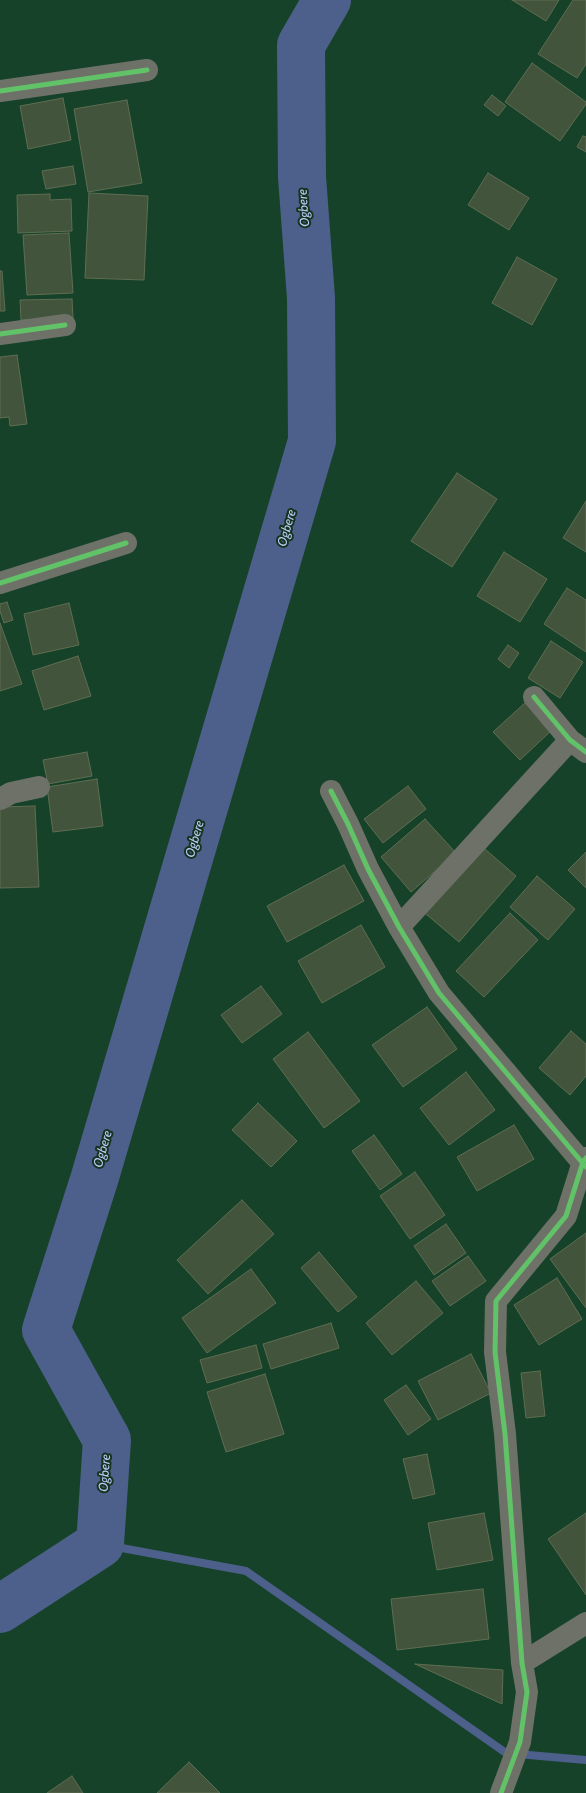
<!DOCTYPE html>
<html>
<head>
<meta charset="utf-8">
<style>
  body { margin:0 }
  canvas { display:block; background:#154228 }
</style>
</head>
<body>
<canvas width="586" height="1793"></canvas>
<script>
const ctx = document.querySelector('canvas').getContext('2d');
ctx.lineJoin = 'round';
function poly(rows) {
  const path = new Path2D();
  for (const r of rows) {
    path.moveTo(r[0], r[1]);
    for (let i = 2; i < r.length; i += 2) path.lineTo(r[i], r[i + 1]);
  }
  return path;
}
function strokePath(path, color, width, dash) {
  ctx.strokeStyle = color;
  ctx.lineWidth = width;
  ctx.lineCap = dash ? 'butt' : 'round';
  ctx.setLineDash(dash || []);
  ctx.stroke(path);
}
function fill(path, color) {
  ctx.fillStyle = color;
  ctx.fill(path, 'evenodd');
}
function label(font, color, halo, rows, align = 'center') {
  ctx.font = font + ' Cabin,sans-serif';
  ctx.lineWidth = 4;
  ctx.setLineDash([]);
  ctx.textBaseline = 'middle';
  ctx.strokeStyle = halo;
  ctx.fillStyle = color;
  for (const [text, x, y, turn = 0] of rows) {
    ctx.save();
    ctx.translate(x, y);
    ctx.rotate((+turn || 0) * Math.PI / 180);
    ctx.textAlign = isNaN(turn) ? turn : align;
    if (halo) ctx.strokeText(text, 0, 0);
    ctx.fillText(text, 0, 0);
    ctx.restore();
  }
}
const stream = poly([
  [100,1544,246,1571,506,1753,586,1760]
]);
const river = poly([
  [0,1609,100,1544,107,1440,46,1330,94,1180,312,441,311,298,302,177,301,45,327,0]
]);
const building = poly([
  [512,0,559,0,546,21,512,0],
  [573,0,586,0,586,64,577,78,538,54,573,0],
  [532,63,586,102,586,104,560,141,505,102,532,63],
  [492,95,506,106,498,116,484,105,492,95],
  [63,98,71,140,28,149,20,106,63,98],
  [127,100,142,183,88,192,74,109,127,100],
  [583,136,586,137,586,152,577,147,583,136],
  [73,166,76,184,46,189,42,171,73,166],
  [488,173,529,198,509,230,468,205,488,173],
  [89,193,148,196,144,280,85,278,89,193],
  [50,194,50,200,71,199,72,231,18,233,17,195,50,194],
  [69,233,73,293,27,295,23,235,69,233],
  [517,257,557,279,532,325,492,303,517,257],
  [0,271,2,271,5,311,0,311,0,271],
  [72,299,73,318,21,320,20,300,72,299],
  [17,355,27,424,10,426,9,417,0,418,0,357,17,355],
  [457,473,497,499,452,567,411,541,457,473],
  [586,501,586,552,563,538,586,501],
  [504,552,547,579,520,622,477,596,504,552],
  [567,588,586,600,586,652,544,624,567,588],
  [7,602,13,620,4,623,0,611,0,604,7,602],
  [69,603,79,645,33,655,24,614,69,603],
  [0,623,22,684,0,691,0,623],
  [551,641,583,662,560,698,528,678,551,641],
  [508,645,519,653,509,668,498,659,508,645],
  [78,656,91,696,44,710,32,671,78,656],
  [527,701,553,729,520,760,493,732,527,701],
  [87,752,92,776,48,784,43,760,87,752],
  [97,779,103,826,53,832,47,787,97,779],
  [408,786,426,809,383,843,364,819,408,786],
  [35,806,39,887,0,888,0,807,35,806],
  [425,819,456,853,411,892,381,857,425,819],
  [478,843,516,876,459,942,420,909,478,843],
  [586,852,586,888,568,870,586,852],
  [344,865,364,901,287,942,267,906,344,865],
  [537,876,575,909,548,940,510,907,537,876],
  [510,913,538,940,484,997,456,971,510,913],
  [361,925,385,967,322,1003,298,961,361,925],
  [261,986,282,1014,242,1043,221,1015,261,986],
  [427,1007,457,1049,403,1087,372,1045,427,1007],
  [571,1031,586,1044,586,1076,570,1095,539,1068,571,1031],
  [308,1032,360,1101,324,1128,273,1059,308,1032],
  [466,1072,495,1110,449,1145,420,1108,466,1072],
  [258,1103,297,1141,271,1167,232,1130,258,1103],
  [514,1125,534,1159,477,1191,457,1157,514,1125],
  [374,1135,402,1174,380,1190,352,1151,374,1135],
  [415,1172,445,1215,410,1239,380,1196,415,1172],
  [242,1200,274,1234,208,1294,177,1260,242,1200],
  [446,1224,466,1253,434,1275,414,1246,446,1224],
  [586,1233,586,1308,550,1259,586,1233],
  [319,1252,357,1297,338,1312,301,1268,319,1252],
  [468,1256,486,1281,450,1306,432,1281,468,1256],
  [251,1269,276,1303,207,1353,182,1318,251,1269],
  [557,1278,582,1319,539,1345,514,1305,557,1278],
  [416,1281,443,1313,392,1355,366,1323,416,1281],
  [331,1323,339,1348,271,1369,263,1344,331,1323],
  [256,1345,262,1368,207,1383,200,1360,256,1345],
  [471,1354,491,1393,438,1420,418,1381,471,1354],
  [540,1371,545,1416,526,1418,521,1373,540,1371],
  [265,1374,284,1434,226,1452,207,1392,265,1374],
  [406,1385,431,1419,408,1435,384,1400,406,1385],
  [427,1454,435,1494,413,1499,403,1459,427,1454],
  [484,1513,493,1560,437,1570,428,1523,484,1513],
  [586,1513,586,1595,548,1539,586,1513],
  [483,1589,489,1639,397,1650,391,1599,483,1589],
  [415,1664,503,1670,502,1704,415,1664],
  [189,1762,220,1793,157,1793,189,1762],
  [72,1776,83,1793,47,1793,72,1776]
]);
const street = poly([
  [0,91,147,70],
  [0,334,65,325],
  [0,583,126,543],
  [534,697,570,740,586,752],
  [331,791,348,824,368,869,399,927,439,993,586,1167],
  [0,799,11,793,39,787],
  [399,927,570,740],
  [522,1663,586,1623],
  [501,1793,520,1742,527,1692,522,1663,505,1434,495,1352,496,1301,566,1216,583,1162,586,1158]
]);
const cycleway = poly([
  [0,91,147,70],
  [0,334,65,325],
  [0,583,126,543],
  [534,697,570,740,586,752],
  [331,791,348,824,368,869,399,927,439,993,586,1167],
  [501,1793,520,1742,527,1692,522,1663,505,1434,495,1352,496,1301,566,1216,583,1162,586,1158]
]);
const waterNames = [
  ["Ogbere",304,208,-94],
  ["Ogbere",287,528,-74],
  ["Ogbere",195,839,-74],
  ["Ogbere",103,1149,-74],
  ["Ogbere",105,1473,-86]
];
strokePath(stream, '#4d5f8b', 8);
strokePath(river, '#4d5f8b', 48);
fill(building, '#43543c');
strokePath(building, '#5f6d52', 1);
strokePath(street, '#6e7168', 22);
strokePath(cycleway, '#61c268', 5);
label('italic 13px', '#b9c9f8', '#16331e', waterNames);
</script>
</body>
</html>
